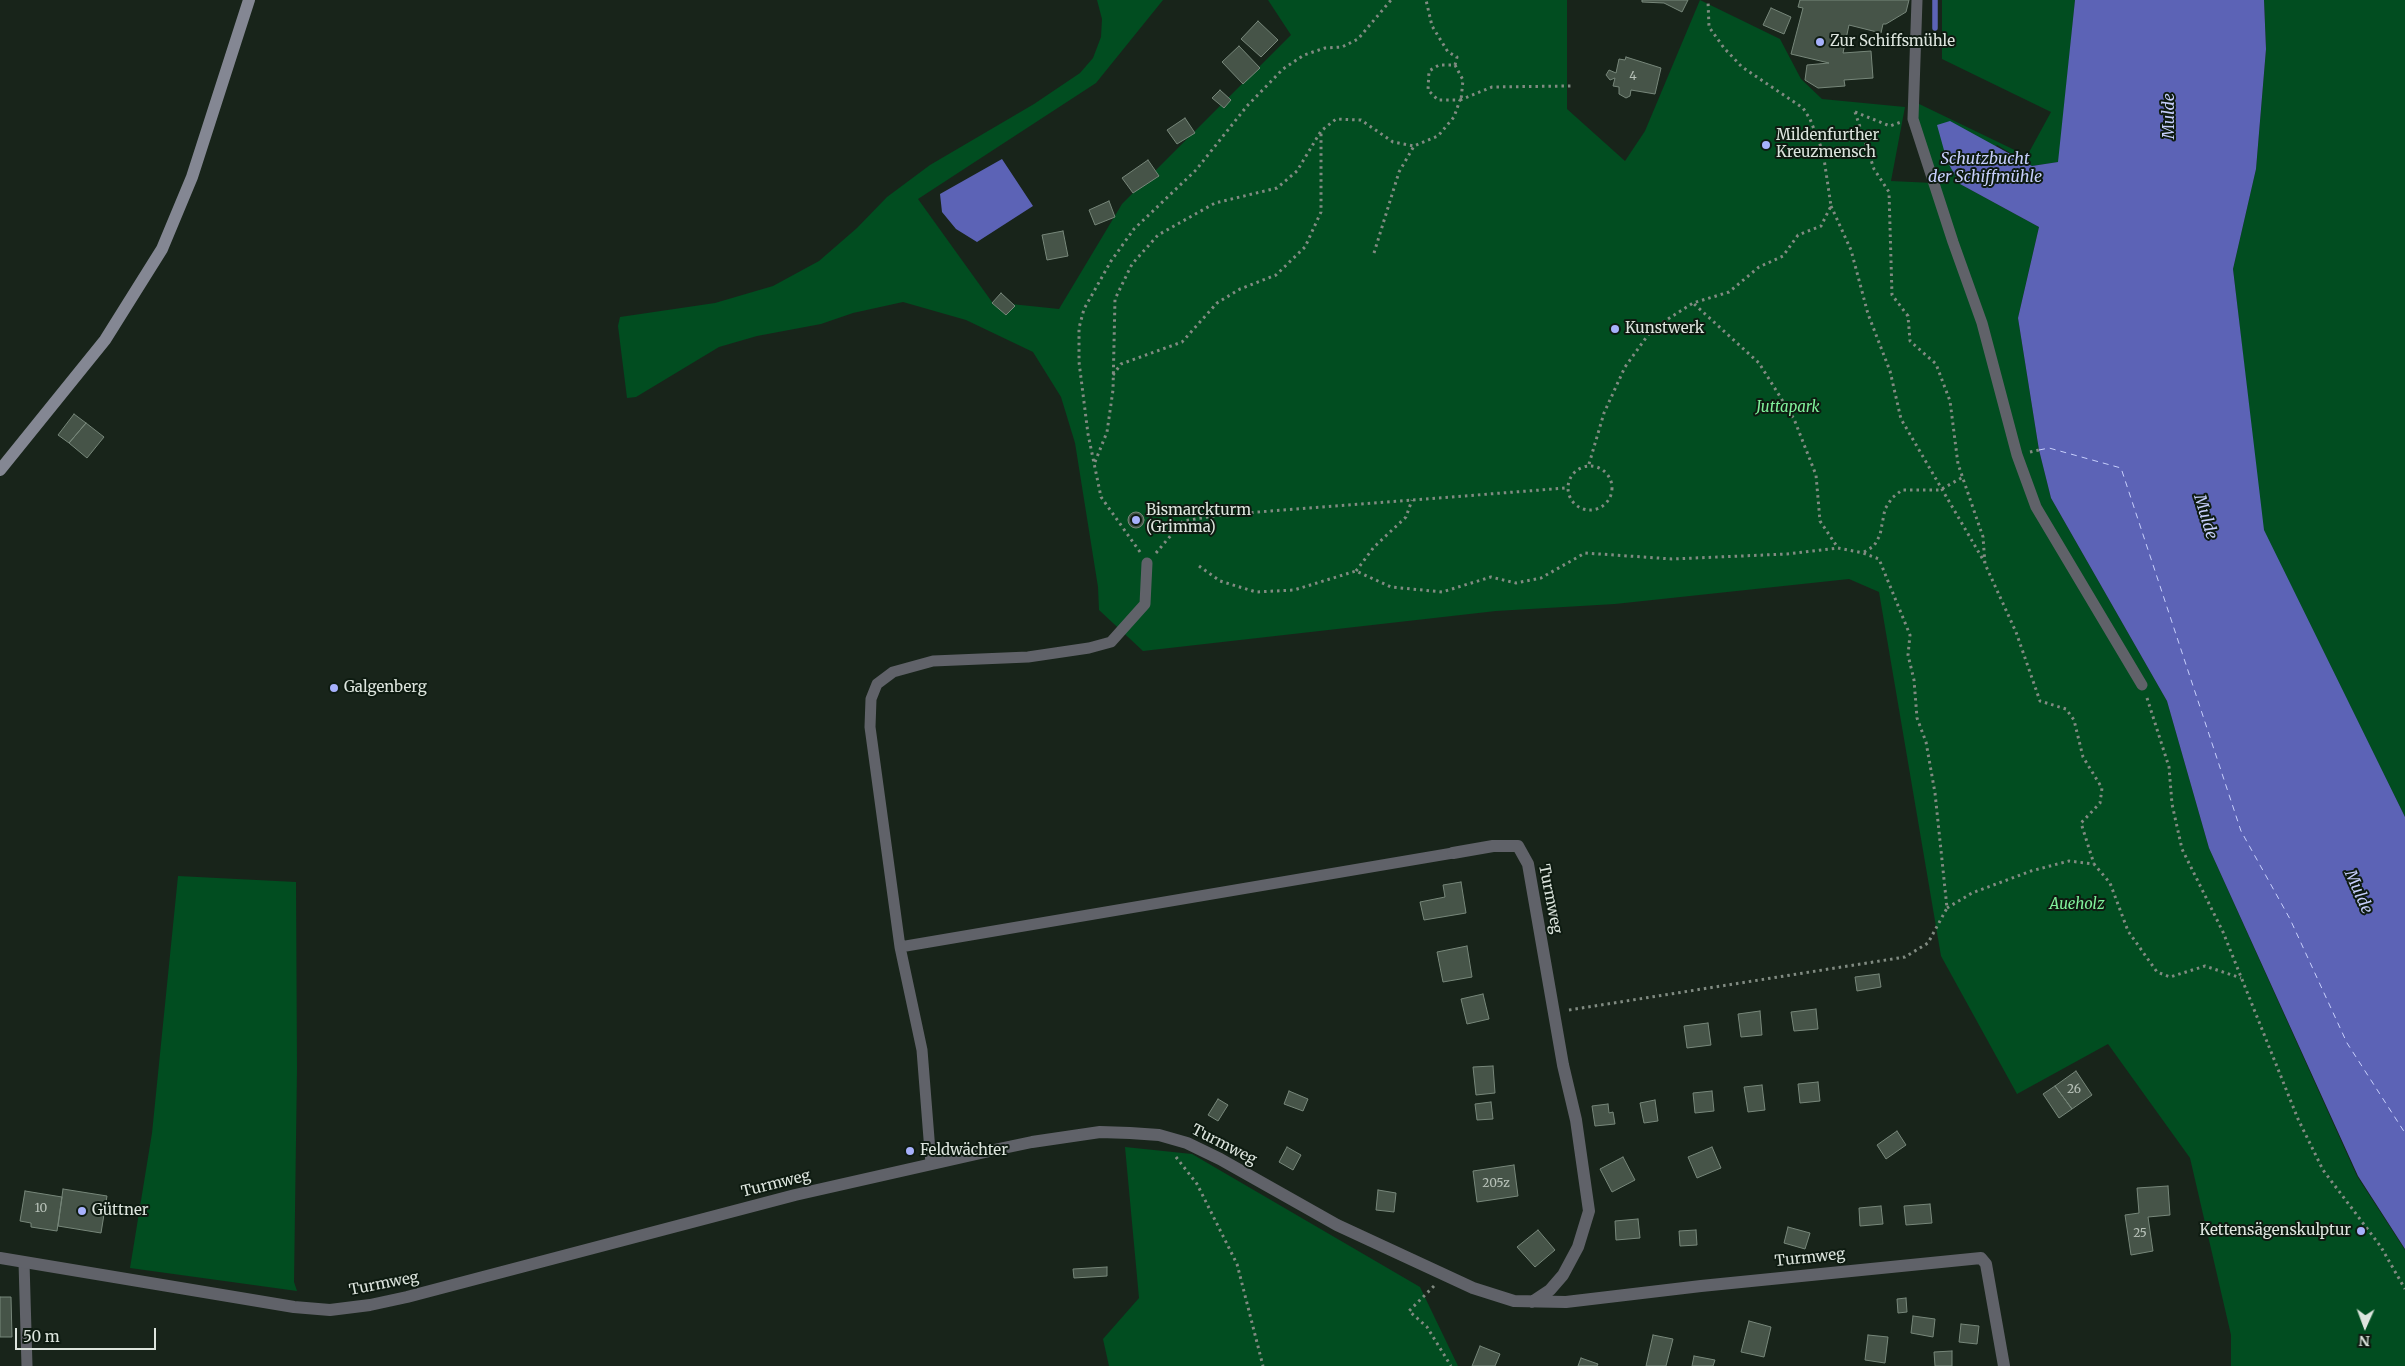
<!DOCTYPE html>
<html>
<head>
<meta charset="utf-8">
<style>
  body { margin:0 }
  #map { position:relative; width:2405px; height:1366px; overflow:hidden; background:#18241a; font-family:Merriweather,serif }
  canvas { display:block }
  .north { position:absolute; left:2340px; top:1301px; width:50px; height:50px; -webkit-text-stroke:4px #0e1b11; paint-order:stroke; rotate:182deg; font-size:14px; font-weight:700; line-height:20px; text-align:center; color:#dde5de }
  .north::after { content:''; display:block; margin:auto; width:18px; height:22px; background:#dde5de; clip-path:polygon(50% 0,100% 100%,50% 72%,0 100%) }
  .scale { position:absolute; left:15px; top:1328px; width:141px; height:22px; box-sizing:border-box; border:2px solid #dde5de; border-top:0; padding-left:6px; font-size:15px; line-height:18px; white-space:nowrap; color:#dde5de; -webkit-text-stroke:4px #0e1b11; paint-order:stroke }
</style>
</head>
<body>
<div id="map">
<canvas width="2405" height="1366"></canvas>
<div class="north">N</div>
<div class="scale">50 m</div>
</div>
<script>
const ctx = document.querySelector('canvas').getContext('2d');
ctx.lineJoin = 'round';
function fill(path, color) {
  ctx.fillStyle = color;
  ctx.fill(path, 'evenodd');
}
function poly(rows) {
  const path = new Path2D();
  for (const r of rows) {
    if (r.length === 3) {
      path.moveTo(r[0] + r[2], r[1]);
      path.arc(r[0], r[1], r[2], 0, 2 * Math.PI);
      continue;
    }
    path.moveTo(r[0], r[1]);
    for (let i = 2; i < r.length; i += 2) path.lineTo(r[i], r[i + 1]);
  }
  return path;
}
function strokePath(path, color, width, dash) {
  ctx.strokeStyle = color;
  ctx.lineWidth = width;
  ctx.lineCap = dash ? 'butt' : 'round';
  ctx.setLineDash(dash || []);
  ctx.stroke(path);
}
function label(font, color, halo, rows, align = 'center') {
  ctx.font = font + ' Merriweather,serif';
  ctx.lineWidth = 4;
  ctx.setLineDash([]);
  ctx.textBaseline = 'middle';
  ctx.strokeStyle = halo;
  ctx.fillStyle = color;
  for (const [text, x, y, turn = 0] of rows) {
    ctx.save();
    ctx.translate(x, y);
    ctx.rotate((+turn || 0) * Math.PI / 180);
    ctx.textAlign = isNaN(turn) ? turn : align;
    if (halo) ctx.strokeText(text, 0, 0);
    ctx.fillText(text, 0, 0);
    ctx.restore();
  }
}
const green = poly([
  [1097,0,1163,0,1096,83,918,199,992,302,1059,309,1122,204,1291,35,1268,0,1567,0,1567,109,1625,161,1645,131,1700,0,1780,39,1801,79,1822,99,1905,107,1891,181,1933,183,1913,101,2027,156,2051,112,1942,59,1942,0,2075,0,2059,162,2032,166,1997,145,1960,184,2039,227,2018,318,2039,450,2051,498,2167,701,2209,848,2357,1176,2405,1250,2405,1366,2231,1366,2231,1335,2190,1158,2108,1044,2017,1094,1941,956,1879,592,1849,579,1615,604,1496,611,1143,651,1099,610,1098,587,1075,443,1061,397,1033,352,966,320,903,302,853,313,821,324,757,336,719,347,636,397,627,398,618,326,620,317,715,303,773,286,819,261,857,228,887,197,930,165,1034,104,1080,73,1093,58,1101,37,1102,19],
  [2264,0,2405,0,2405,817,2263,530,2233,269,2256,169,2266,49],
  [178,876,296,882,297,1069,294,1282,297,1291,130,1268,152,1133],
  [1125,1147,1192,1154,1420,1287,1458,1366,1109,1366,1103,1339,1139,1298]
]);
const water = poly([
  [2075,0,2264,0,2266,49,2256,169,2233,269,2264,530,2405,817,2405,1249,2358,1176,2209,848,2167,701,2051,498,2039,450,2018,318,2039,227,1960,184,1947,161,1937,125,1950,121,2032,166,2058,162],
  [1002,159,1033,206,977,242,956,229,942,212,940,194]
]);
const stream = poly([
  [1935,0,1935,28]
]);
const ferry = poly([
  [2039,450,2049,448,2121,468,2241,831,2290,919,2347,1043,2405,1133]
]);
const building = poly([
  [1642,0,1688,0,1682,12,1664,3,1642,2,1642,0],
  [1800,0,1909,0,1906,12,1886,24,1883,24,1881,33,1849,25,1843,53,1871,51,1873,78,1844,80,1845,86,1818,88,1805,80,1807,65,1829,63,1791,54,1803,8,1798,7,1800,0],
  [1771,8,1791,17,1784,34,1763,25,1771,8],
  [1258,21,1278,40,1261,57,1241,39,1258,21],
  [1239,46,1260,68,1243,84,1222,62,1239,46],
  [1626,57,1661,68,1655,94,1631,90,1630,96,1626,98,1619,94,1619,87,1613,86,1615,78,1610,80,1606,75,1609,70,1616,73,1619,59,1625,60,1626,57],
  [1220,90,1231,100,1224,108,1212,98,1220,90],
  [1185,118,1195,133,1177,144,1167,130,1185,118],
  [1148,160,1159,176,1133,193,1122,178,1148,160],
  [1109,201,1115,217,1095,225,1089,210,1109,201],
  [1063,231,1068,256,1047,260,1042,235,1063,231],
  [1001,293,1015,306,1006,315,992,303,1001,293],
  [74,414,86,423,69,443,58,435,74,414],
  [86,423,104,437,87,458,69,443,86,423],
  [1136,520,8],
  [1461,882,1466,913,1424,920,1420,902,1445,897,1443,885,1461,882],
  [1467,946,1472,977,1443,982,1437,952,1467,946],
  [1879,974,1881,987,1857,991,1855,977,1879,974],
  [1483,994,1489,1019,1467,1024,1461,999,1483,994],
  [1816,1009,1818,1029,1794,1031,1791,1012,1816,1009],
  [1760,1011,1762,1035,1741,1037,1738,1014,1760,1011],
  [1708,1023,1711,1045,1687,1048,1684,1026,1708,1023],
  [1493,1066,1495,1093,1476,1095,1473,1067,1493,1066],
  [2076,1071,2092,1095,2072,1109,2055,1086,2076,1071],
  [1818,1082,1820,1101,1800,1103,1798,1084,1818,1082],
  [1762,1085,1765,1110,1748,1112,1744,1087,1762,1085],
  [2055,1086,2072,1109,2059,1118,2043,1094,2055,1086],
  [1289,1091,1308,1099,1303,1111,1284,1104,1289,1091],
  [1712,1091,1714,1111,1695,1113,1693,1093,1712,1091],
  [1218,1099,1228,1105,1218,1121,1208,1115,1218,1099],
  [1655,1100,1658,1121,1644,1123,1640,1103,1655,1100],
  [1491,1102,1493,1119,1477,1120,1475,1104,1491,1102],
  [1608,1104,1609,1113,1613,1112,1615,1124,1595,1126,1592,1106,1608,1104],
  [1897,1131,1906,1145,1886,1159,1877,1145,1897,1131],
  [1287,1147,1301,1155,1293,1170,1279,1162,1287,1147],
  [1712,1147,1721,1168,1697,1178,1688,1157,1712,1147],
  [1623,1157,1635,1180,1612,1192,1600,1169,1623,1157],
  [1514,1165,1518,1196,1477,1202,1473,1171,1514,1165],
  [2168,1186,2170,1215,2148,1217,2153,1251,2131,1255,2125,1215,2139,1213,2137,1188,2168,1186],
  [63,1189,107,1196,101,1233,58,1226,63,1189],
  [1378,1190,1396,1193,1394,1212,1376,1210,1378,1190],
  [25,1191,62,1197,57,1231,31,1227,31,1223,20,1221,25,1191],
  [1930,1204,1932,1223,1906,1225,1904,1206,1930,1204],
  [1881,1206,1883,1224,1860,1226,1859,1208,1881,1206],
  [1638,1219,1640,1238,1616,1240,1615,1221,1638,1219],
  [1788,1227,1810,1233,1805,1249,1784,1243,1788,1227],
  [1538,1230,1555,1250,1535,1267,1517,1247,1538,1230],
  [1696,1230,1697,1245,1680,1246,1679,1231,1696,1230],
  [1107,1267,1107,1276,1074,1278,1073,1269,1107,1267],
  [0,1297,11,1297,12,1337,0,1337,0,1297],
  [1906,1298,1907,1312,1898,1313,1897,1299,1906,1298],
  [1913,1316,1935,1319,1933,1337,1911,1333,1913,1316],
  [1749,1321,1771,1327,1764,1357,1741,1352,1749,1321],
  [1961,1324,1979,1326,1977,1344,1959,1342,1961,1324],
  [1653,1335,1673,1339,1666,1366,1646,1366,1653,1335],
  [1868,1335,1888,1337,1885,1363,1865,1360,1868,1335],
  [1480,1346,1500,1354,1495,1366,1472,1366,1480,1346],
  [1952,1351,1952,1366,1935,1366,1934,1352,1952,1351],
  [1694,1356,1715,1360,1713,1366,1692,1366,1694,1356],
  [1581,1358,1598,1364,1597,1366,1578,1366,1581,1358]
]);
const path = poly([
  [1455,65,1463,80,1461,100],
  [1460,100,1492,87,1571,86],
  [1855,112,1874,169,1889,192,1892,295,1908,316,1910,341,1936,364,1950,401,1958,464,1983,537,1985,564,2016,632,2040,701,2066,709,2074,720,2083,757,2102,788,2100,803,2081,823,2094,864],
  [1855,112,1890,126,1901,122],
  [1831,206,1851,250,1868,314,1890,371,1901,419,1985,563],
  [1374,253,1399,172,1414,146,1438,136,1454,117,1460,100,1438,100,1428,90,1429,71,1439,65,1455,65,1457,57,1448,52,1432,26,1426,0],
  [1113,375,1121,364,1182,342,1217,303,1240,289,1276,275,1305,247,1321,212,1321,131],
  [2030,452,2039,450],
  [1095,462,1107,432,1113,390,1115,299,1132,264,1158,235,1215,203,1277,188,1297,171,1321,131,1336,119,1361,120,1393,142,1414,146],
  [1589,464,1604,413,1625,367,1648,335,1657,326,1693,303,1729,292,1759,267,1783,256,1798,235,1821,226,1831,206,1823,152,1810,119,1803,108,1742,67,1724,48,1709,27,1708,1],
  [1590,488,22],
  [1140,552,1101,497,1088,434,1079,362,1079,328,1084,309,1111,261,1134,229,1196,170,1247,106,1283,69,1304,55,1325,48,1342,47,1358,39,1391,0],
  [1864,552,1874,546,1880,535,1885,509,1892,498,1902,490,1940,490,1963,477],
  [1156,553,1183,521,1220,515,1566,488],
  [1199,566,1220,581,1256,592,1294,590,1356,571,1391,587,1442,592,1491,577,1516,583,1541,578,1585,553,1672,559,1787,554,1838,548],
  [1356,571,1374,547,1406,517,1412,500],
  [2147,698,2169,767,2172,804,2182,849,2223,932,2298,1119,2323,1170,2381,1247,2405,1289],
  [1947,908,1972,893,2031,871,2069,861,2094,864,2110,883,2128,931,2157,972,2170,977,2205,966,2241,978],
  [1569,1010,1905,957,1928,943,1947,908,1935,793,1926,742,1917,718,1914,680,1908,655,1910,635,1879,559,1863,553,1838,548,1820,521,1816,475,1794,419,1759,363,1693,303],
  [1176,1157,1197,1184,1237,1264,1263,1366],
  [1434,1286,1409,1311,1427,1327,1451,1366]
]);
const lane = poly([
  [1917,0,1913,119,1953,242,1982,323,2017,455,2036,507,2142,685],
  [900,947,1453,853],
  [931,1164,922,1050,900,947,870,727,871,699,877,684,893,672,933,661,1028,657,1089,648,1111,642,1145,604,1147,563],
  [24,1262,27,1366]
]);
const street = poly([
  [1453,853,1493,846,1518,846,1528,864,1563,1065,1576,1120,1589,1211,1578,1247,1563,1275,1550,1290,1532,1302],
  [0,1258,294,1307,330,1310,370,1305,407,1297,795,1195,994,1150,1032,1142,1100,1132,1130,1133,1159,1135,1187,1143,1220,1159,1337,1225,1473,1288,1514,1301,1566,1302,1701,1286,1981,1258,1986,1264,2004,1366]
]);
const secondary = poly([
  [0,470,105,340,162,249,192,177,249,0]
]);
const markers = [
  [1820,42,5,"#a7b1fc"],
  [1766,145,5,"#a7b1fc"],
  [1615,329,5,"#a7b1fc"],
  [1136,520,5,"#a7b1fc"],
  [334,688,5,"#a7b1fc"],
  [910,1151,5,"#a7b1fc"],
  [82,1211,5,"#a7b1fc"],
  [2361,1231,5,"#a7b1fc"]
];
const numberNames = [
  ["4",1633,77],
  ["26",2074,1090],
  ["205z",1496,1184],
  ["10",41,1209],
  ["25",2140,1234]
];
const poiNames = [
  ["Zur Schiffsmühle",1830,42],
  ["Mildenfurther",1776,136],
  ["Kreuzmensch",1776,153],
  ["Kunstwerk",1625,329],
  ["Bismarckturm",1146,511],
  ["(Grimma)",1146,528],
  ["Galgenberg",344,688],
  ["Feldwächter",920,1151],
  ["Güttner",92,1211],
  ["Kettensägenskulptur",2351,1231,"right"]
];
const parkNames = [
  ["Juttapark",1788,408],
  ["Aueholz",2077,905]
];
const streetNames = [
  ["Turmweg",1550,899,79],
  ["Turmweg",1224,1145,27],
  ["Turmweg",776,1184,-14],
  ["Turmweg",1810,1258,-6],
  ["Turmweg",384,1284,-11]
];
const waterNames = [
  ["Mulde",2169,116,-90],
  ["Schutzbucht",1985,159],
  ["der Schiffmühle",1985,177],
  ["Mulde",2205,517,73],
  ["Mulde",2358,892,66]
];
fill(green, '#014d20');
fill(water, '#5c63b6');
strokePath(stream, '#5c63b6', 5.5);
strokePath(ferry, '#c7cffc', 1, [6, 5]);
fill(building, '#465448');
strokePath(building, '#77877a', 1);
strokePath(path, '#818b82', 3, [2.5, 4]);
strokePath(lane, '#606269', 11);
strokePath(street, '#606269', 12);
strokePath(secondary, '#848793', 12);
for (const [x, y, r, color] of markers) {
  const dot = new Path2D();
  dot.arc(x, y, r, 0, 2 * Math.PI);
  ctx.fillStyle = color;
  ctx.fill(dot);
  strokePath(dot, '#0e1b11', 2);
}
label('12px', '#b7c1b8', null, numberNames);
label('15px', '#dde5de', '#0e1b11', poiNames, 'left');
label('italic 15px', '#81f29c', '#0e1b11', parkNames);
label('15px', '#dde5de', '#0e1b11', streetNames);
label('italic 16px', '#c7cffc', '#0e1b11', waterNames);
</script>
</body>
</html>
